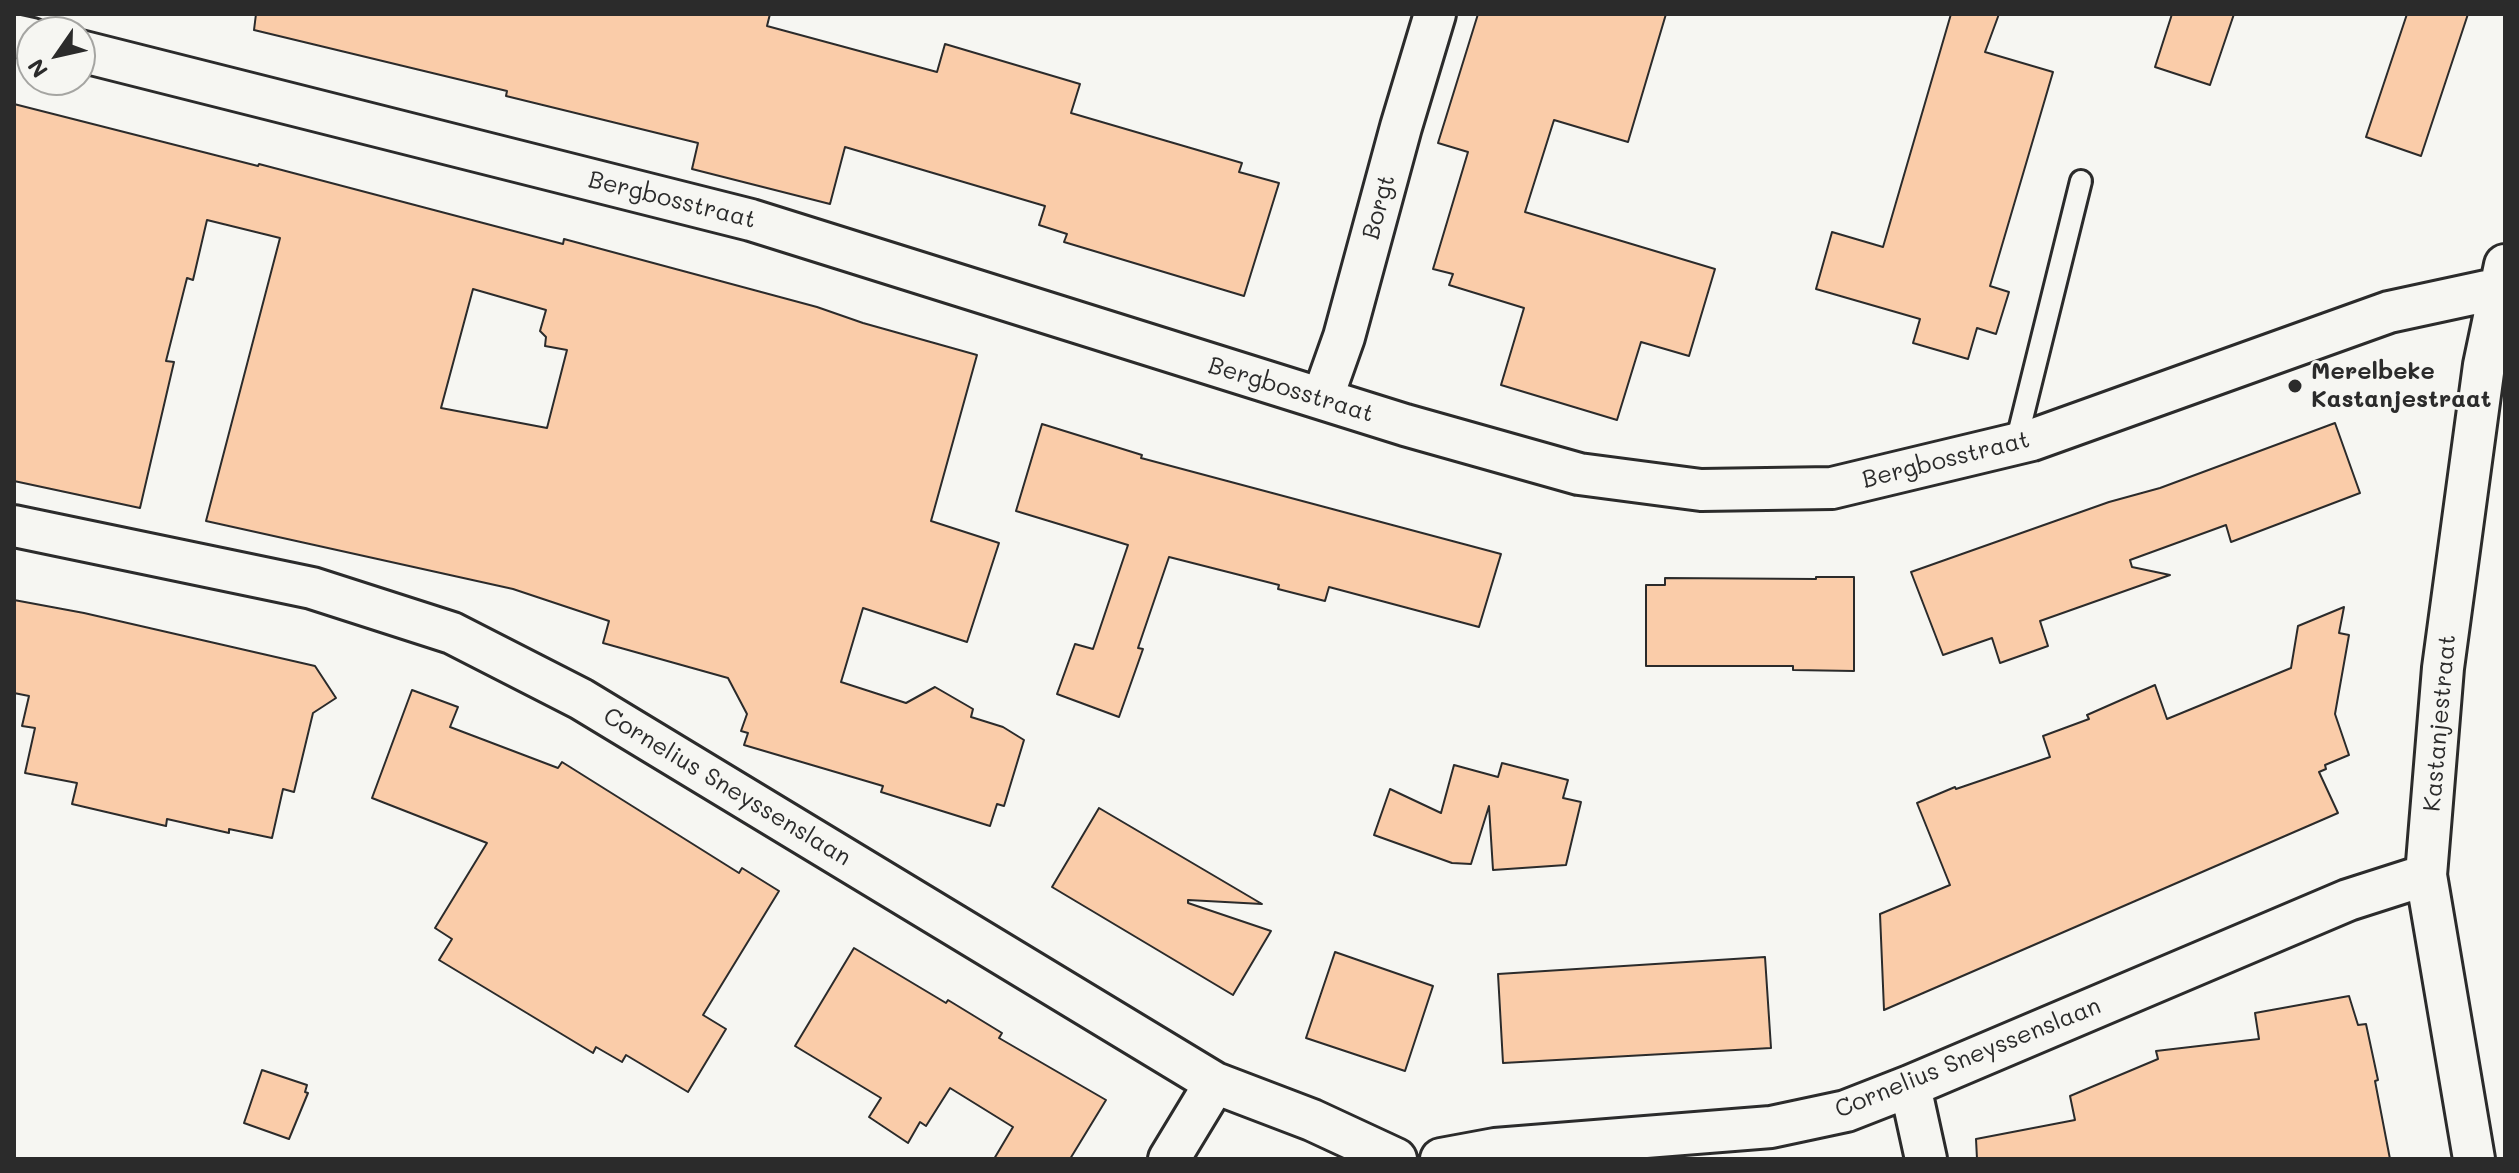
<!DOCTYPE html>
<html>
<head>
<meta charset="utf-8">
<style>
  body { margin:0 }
  #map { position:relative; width:2519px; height:1173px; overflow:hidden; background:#f6f6f2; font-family:Mali,sans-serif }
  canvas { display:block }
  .frame { position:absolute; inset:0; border:16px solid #2b2b2b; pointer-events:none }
  .north { position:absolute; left:16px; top:16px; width:80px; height:80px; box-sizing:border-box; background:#f6f6f2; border:2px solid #a5a5a2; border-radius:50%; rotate:236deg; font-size:22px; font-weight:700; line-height:32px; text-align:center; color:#2b2b2b }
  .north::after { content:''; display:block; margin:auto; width:28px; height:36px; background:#2b2b2b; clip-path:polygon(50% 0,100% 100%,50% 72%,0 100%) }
</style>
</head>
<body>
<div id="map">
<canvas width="2519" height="1173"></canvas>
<div class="frame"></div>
<div class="north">N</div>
</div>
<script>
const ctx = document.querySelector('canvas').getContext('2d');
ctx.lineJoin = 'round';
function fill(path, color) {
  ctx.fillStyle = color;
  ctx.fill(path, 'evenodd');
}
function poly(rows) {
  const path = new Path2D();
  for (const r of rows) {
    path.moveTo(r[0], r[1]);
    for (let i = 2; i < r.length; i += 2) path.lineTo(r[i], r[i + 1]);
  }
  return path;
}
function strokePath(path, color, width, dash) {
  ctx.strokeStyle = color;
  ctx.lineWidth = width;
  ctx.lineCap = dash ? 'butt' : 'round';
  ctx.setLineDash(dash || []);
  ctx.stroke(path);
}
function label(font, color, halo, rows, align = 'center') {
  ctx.font = font + ' Mali,sans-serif';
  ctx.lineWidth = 6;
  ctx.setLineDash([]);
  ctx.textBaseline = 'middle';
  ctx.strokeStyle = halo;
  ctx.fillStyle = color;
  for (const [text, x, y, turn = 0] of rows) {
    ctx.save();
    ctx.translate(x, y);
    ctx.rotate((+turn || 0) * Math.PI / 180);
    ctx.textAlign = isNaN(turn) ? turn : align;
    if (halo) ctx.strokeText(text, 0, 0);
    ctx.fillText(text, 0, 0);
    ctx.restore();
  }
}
const building = poly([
  [256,14,770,14,767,26,937,72,945,44,1080,84,1071,113,1242,163,1239,172,1279,183,1244,296,1064,242,1067,234,1039,225,1045,206,845,147,830,204,692,169,698,143,506,96,507,91,254,30,256,14],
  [1478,14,1666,14,1628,142,1554,120,1525,212,1715,269,1689,356,1641,342,1617,420,1501,385,1524,308,1449,285,1453,274,1433,269,1468,152,1438,143,1478,14],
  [1951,14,1999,14,1985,52,2053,72,1990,286,2009,292,1996,334,1977,328,1968,359,1913,343,1920,319,1816,289,1832,232,1883,247,1951,14],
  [2172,14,2234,14,2210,85,2155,67,2172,14],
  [2407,14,2468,14,2421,156,2366,137,2407,14],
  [14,104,258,166,259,164,563,244,564,239,817,307,863,323,977,355,931,521,999,543,967,642,863,608,841,682,906,703,935,687,973,709,971,717,1003,727,1024,740,1004,806,997,804,990,826,881,792,883,786,744,745,748,733,741,731,747,714,728,678,603,643,609,621,513,589,206,521,280,238,207,220,193,280,187,278,166,361,174,362,140,508,14,481,14,104],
  [473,289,546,310,540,331,546,337,545,346,567,350,547,428,441,408,473,289],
  [2335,423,2360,493,2231,542,2226,525,2130,560,2132,567,2170,575,2040,621,2048,646,2000,663,1992,638,1943,655,1911,572,2109,502,2160,488,2335,423],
  [1042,424,1142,455,1141,458,1501,554,1479,627,1329,587,1325,601,1278,589,1279,585,1169,557,1138,648,1143,649,1119,717,1057,694,1075,644,1093,649,1128,545,1016,511,1042,424],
  [1816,577,1854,577,1854,671,1793,670,1793,666,1646,666,1646,585,1665,585,1665,578,1816,579,1816,577],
  [14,600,84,613,315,666,336,698,313,713,294,792,283,789,272,838,229,829,229,833,167,819,166,826,72,804,77,783,25,773,35,728,22,726,29,696,14,693,14,600],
  [2344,607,2339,633,2349,635,2335,714,2349,755,2325,765,2326,769,2319,772,2338,813,1884,1010,1880,914,1950,885,1917,803,1955,787,1956,789,2050,757,2043,736,2089,719,2087,715,2155,685,2167,719,2291,668,2298,626,2344,607],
  [412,690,458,707,450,727,558,768,562,762,739,873,742,868,779,891,703,1015,726,1029,688,1092,626,1055,622,1062,596,1047,593,1053,439,960,452,939,435,928,487,843,372,798,412,690],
  [1502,763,1568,780,1563,798,1581,802,1566,865,1493,870,1489,806,1471,864,1452,863,1374,835,1390,789,1441,813,1454,765,1498,777,1502,763],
  [1099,808,1262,904,1188,900,1188,903,1271,931,1233,995,1052,887,1099,808],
  [854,948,946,1003,948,1000,1002,1033,999,1038,1106,1100,1070,1159,994,1159,1013,1127,950,1088,926,1126,920,1122,908,1143,869,1117,881,1098,795,1046,854,948],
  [1335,952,1433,986,1405,1071,1306,1038,1335,952],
  [1765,957,1771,1048,1503,1063,1498,974,1765,957],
  [2349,996,2358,1025,2366,1024,2378,1080,2375,1081,2390,1159,1977,1159,1976,1139,2075,1120,2070,1096,2158,1059,2156,1051,2259,1039,2255,1013,2349,996],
  [262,1070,307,1085,305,1092,308,1093,289,1139,244,1123,262,1070]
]);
const lane = poly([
  [2016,443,2081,181]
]);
const street = poly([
  [14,35,32,39],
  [80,51,751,220,1405,425,1579,474,1701,490,1832,488,2032,440,2389,312,2505,287],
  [1322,399,1344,337,1401,127,1435,14],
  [14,526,312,588,452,633,581,699,1215,1083,1312,1120,1396,1159],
  [1910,1086,1926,1159],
  [1169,1159,1215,1083],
  [1441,1159,1495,1149,1771,1127,1846,1111,1910,1086,2348,900,2426,875],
  [2474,1159,2426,875,2443,668,2484,365,2505,265]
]);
const markers = [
  [2295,386,8,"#2b2b2b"]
];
const streetNames = [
  ["Bergbosstraat",672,200,14],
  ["Borgt",1379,207,-75],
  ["Bergbosstraat",1291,390,17],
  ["Bergbosstraat",1946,460,-14],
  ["Kastanjestraat",2440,723,-85],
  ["Cornelius Sneyssenslaan",727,787,31],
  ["Cornelius Sneyssenslaan",1968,1058,-22]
];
const poiNames = [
  ["Merelbeke",2311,372],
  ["Kastanjestraat",2311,400]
];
fill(building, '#facca9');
strokePath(building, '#2b2b2b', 2);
strokePath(lane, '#2b2b2b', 26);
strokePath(street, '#2b2b2b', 46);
strokePath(lane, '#f6f6f2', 20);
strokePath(street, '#f6f6f2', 40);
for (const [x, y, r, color] of markers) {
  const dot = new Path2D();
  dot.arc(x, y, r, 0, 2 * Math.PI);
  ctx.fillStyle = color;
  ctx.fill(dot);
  strokePath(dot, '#f6f6f2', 3);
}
label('24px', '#2b2b2b', '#f6f6f2', streetNames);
label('bold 24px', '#2b2b2b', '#f6f6f2', poiNames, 'left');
</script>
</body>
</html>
